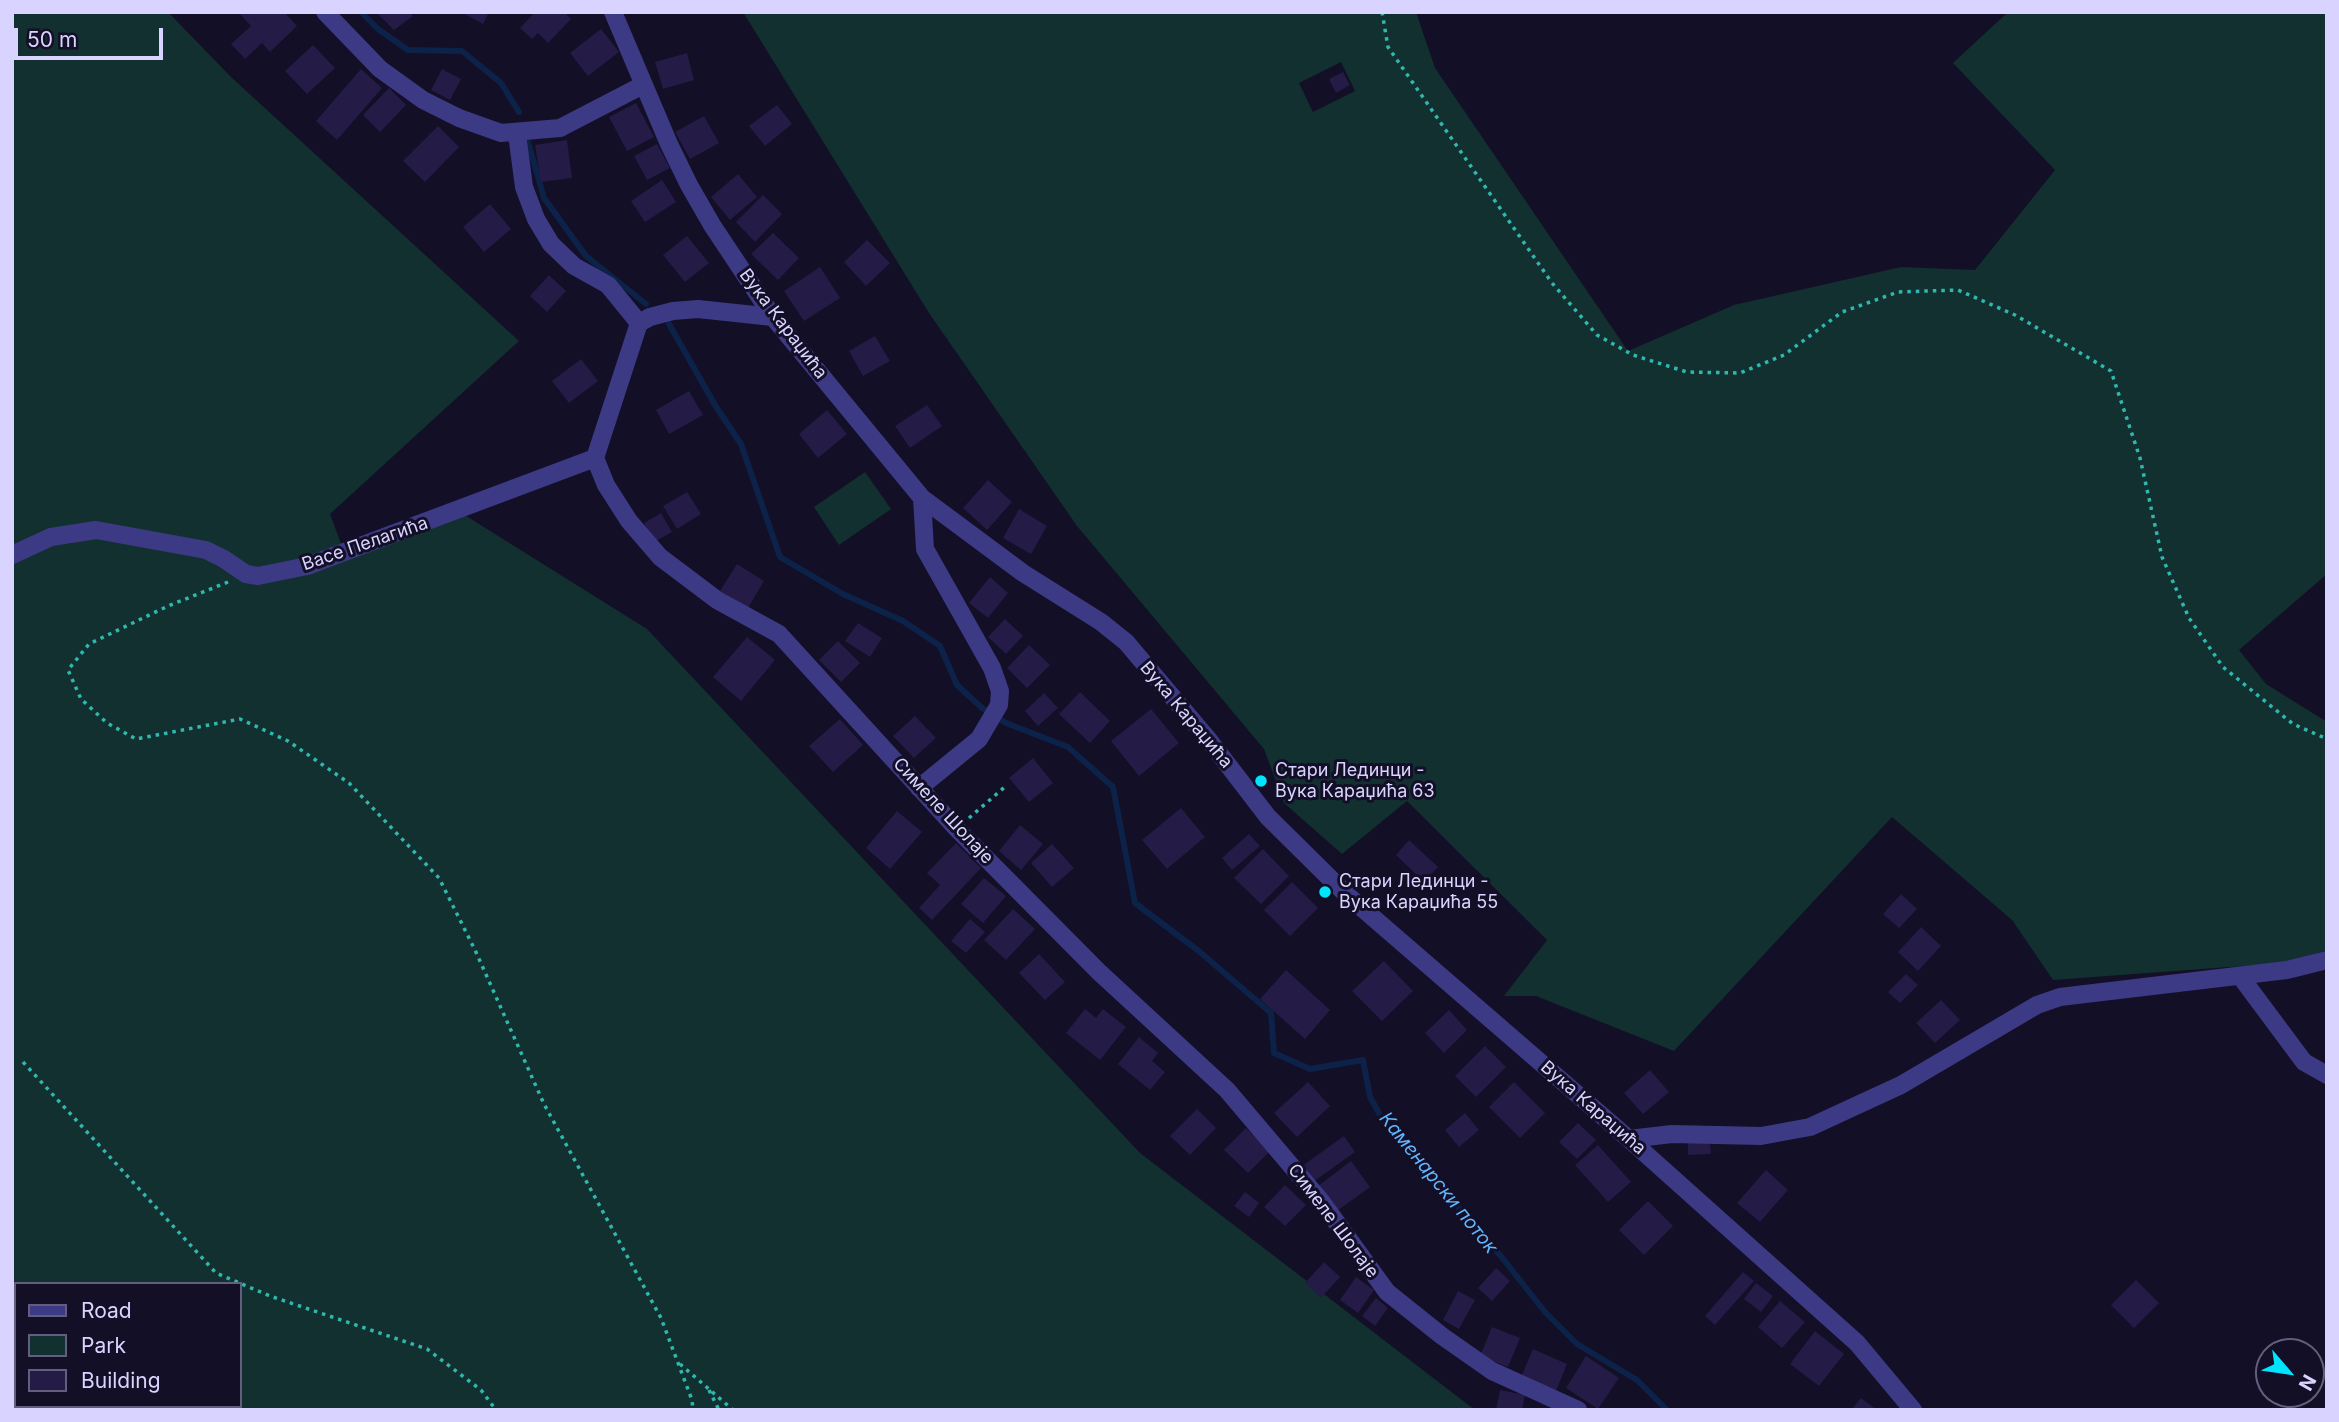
<!DOCTYPE html>
<html>
<head>
<meta charset="utf-8">
<style>
  body { margin:0 }
  #map { position:relative; width:2339px; height:1422px; overflow:hidden; background:#130f26; font-family:Inter,sans-serif }
  canvas { display:block }
  .frame { position:absolute; inset:0; border:14px solid #d9d4ff; pointer-events:none }
  .legend { position:absolute; left:14px; top:1282px; width:228px; height:126px; box-sizing:border-box; background:#130f26; border:2px solid #625e7d; margin:0; padding:9px 12px; list-style:none; font-size:21px; color:#d9d4ff }
  .legend li { display:flex; align-items:center; gap:14px; height:35px }
  .legend b { width:35px; border:2px solid #625e7d }
  .north { position:absolute; left:2255px; top:1338px; width:70px; height:70px; box-sizing:border-box; background:#130f26; border:2px solid #625e7d; border-radius:50%; rotate:119deg; font-size:19px; font-weight:700; line-height:28px; text-align:center; color:#d9d4ff }
  .north::after { content:''; display:block; margin:auto; width:24px; height:32px; background:#00e5ff; clip-path:polygon(50% 0,100% 100%,50% 72%,0 100%) }
  .scale { position:absolute; left:14px; top:28px; width:149px; height:32px; box-sizing:border-box; border:4px solid #d9d4ff; border-top:0; padding-left:9px; font-size:21px; line-height:24px; white-space:nowrap; color:#d9d4ff; -webkit-text-stroke:5px #130f26; paint-order:stroke }
</style>
</head>
<body>
<div id="map">
<canvas width="2339" height="1422"></canvas>
<div class="frame"></div>
<ul class="legend">
<li><b style="height:9px;background:#3d3a85"></b>Road</li>
<li><b style="height:19px;background:#12302f"></b>Park</li>
<li><b style="height:19px;background:#241b47"></b>Building</li>
</ul>
<div class="north">N</div>
<div class="scale">50 m</div>
</div>
<script>
const ctx = document.querySelector('canvas').getContext('2d');
ctx.lineJoin = 'round';
function fill(path, color) {
  ctx.fillStyle = color;
  ctx.fill(path, 'evenodd');
}
function poly(rows) {
  const path = new Path2D();
  for (const r of rows) {
    path.moveTo(r[0], r[1]);
    for (let i = 2; i < r.length; i += 2) path.lineTo(r[i], r[i + 1]);
  }
  return path;
}
function strokePath(path, color, width, dash) {
  ctx.strokeStyle = color;
  ctx.lineWidth = width;
  ctx.lineCap = dash ? 'butt' : 'round';
  ctx.setLineDash(dash || []);
  ctx.stroke(path);
}
function label(font, color, halo, rows, align = 'center') {
  ctx.font = font + ' Inter,sans-serif';
  ctx.lineWidth = 6;
  ctx.setLineDash([]);
  ctx.textBaseline = 'middle';
  ctx.strokeStyle = halo;
  ctx.fillStyle = color;
  for (const [text, x, y, turn = 0] of rows) {
    ctx.save();
    ctx.translate(x, y);
    ctx.rotate((+turn || 0) * Math.PI / 180);
    ctx.textAlign = isNaN(turn) ? turn : align;
    if (halo) ctx.strokeText(text, 0, 0);
    ctx.fillText(text, 0, 0);
    ctx.restore();
  }
}
const green = poly([
  [12,12,168,12,231,77,519,341,330,514,347,560,463,514,647,629,1140,1153,1475,1410,12,1410],
  [16,1284,240,1284,240,1406,16,1406],
  [743,12,1416,12,1435,68,1628,351,1734,305,1901,267,1975,270,2055,170,1953,63,2008,12,2327,12,2327,574,2239,650,2266,684,2327,722,2327,950,2284,963,2053,980,2012,920,1892,817,1674,1051,1536,996,1504,996,1547,940,1407,801,1342,854,1284,803,1264,749,1077,526,929,313],
  [1341,62,1355,91,1313,112,1299,83],
  [865,472,891,509,839,545,814,507]
]);
const stream = poly([
  [361,12,378,29,408,50,462,51,501,83,519,112],
  [528,142,544,198,586,256,646,304],
  [669,324,715,405,741,444,780,557,843,594,903,621,940,646,957,685,982,708,1006,723,1068,747,1113,787,1135,903,1200,952,1271,1013,1274,1053,1310,1069,1363,1060,1370,1097,1384,1122,1500,1255,1545,1312,1577,1344,1637,1380,1667,1410]
]);
const building = poly([
  [238,12,284,12,297,26,270,52,262,43,245,59,231,44,251,26],
  [376,12,410,12,413,16,394,30],
  [461,12,489,12,483,24],
  [535,12,564,12,571,19,548,43,538,33,532,39,520,28],
  [601,29,619,52,588,76,570,53],
  [313,45,335,68,307,94,285,71],
  [687,53,694,80,663,89,655,62],
  [361,69,382,88,337,140,316,121],
  [442,69,461,79,450,100,431,90],
  [1343,72,1350,85,1336,93,1329,79],
  [389,88,406,105,380,132,363,115],
  [636,103,654,137,627,151,609,117],
  [777,105,792,124,765,146,749,126],
  [704,116,719,143,690,159,675,132],
  [438,126,459,147,425,182,403,161],
  [567,140,572,178,541,182,535,145],
  [657,144,670,168,647,180,634,156],
  [738,174,757,197,730,220,711,197],
  [662,180,676,202,645,222,631,201],
  [763,195,782,214,755,242,736,222],
  [490,204,511,229,484,252,463,227],
  [773,233,799,258,778,280,751,254],
  [687,236,709,263,685,282,663,255],
  [867,240,890,263,866,286,844,262],
  [820,267,840,298,804,321,784,291],
  [549,275,566,291,547,312,530,296],
  [875,336,890,361,863,376,849,351],
  [581,359,598,381,569,403,552,381],
  [689,391,703,415,669,434,656,410],
  [927,405,942,426,910,448,895,426],
  [827,410,847,434,818,458,799,434],
  [988,480,1012,502,987,530,963,508],
  [687,492,701,514,677,529,663,506],
  [1019,509,1047,526,1031,554,1003,538],
  [661,513,672,532,654,542,644,523],
  [737,564,764,581,748,608,720,591],
  [990,577,1008,593,988,618,969,603],
  [1005,619,1023,636,1006,654,988,637],
  [858,623,882,638,870,657,845,641],
  [747,637,775,660,741,701,713,677],
  [838,641,860,663,841,682,819,660],
  [1029,645,1050,665,1027,688,1007,668],
  [1080,692,1110,721,1090,743,1059,714],
  [1044,693,1058,708,1038,726,1025,711],
  [1151,709,1179,743,1139,776,1111,741],
  [915,716,936,738,914,758,893,736],
  [840,719,863,745,833,772,809,746],
  [1033,758,1053,783,1029,802,1009,778],
  [1181,808,1205,837,1167,869,1142,840],
  [897,811,922,832,890,869,866,848],
  [1020,825,1043,844,1021,870,999,851],
  [1249,834,1260,846,1232,870,1222,858],
  [1409,840,1438,867,1424,882,1396,855],
  [956,843,981,868,932,920,919,908,940,885,927,873],
  [1052,844,1074,868,1052,887,1031,863],
  [1263,849,1289,876,1261,904,1234,878],
  [984,878,1006,896,983,923,961,904],
  [1292,882,1318,908,1290,936,1264,910],
  [1901,894,1917,909,1899,928,1883,914],
  [1013,909,1035,929,1006,960,984,940],
  [970,919,985,932,966,953,951,941],
  [1921,927,1941,946,1918,971,1898,952],
  [1039,954,1065,982,1045,1000,1019,973],
  [1384,961,1413,991,1382,1021,1352,991],
  [1286,970,1330,1010,1305,1039,1260,999],
  [1906,974,1918,985,1900,1003,1888,992],
  [1941,1000,1960,1020,1935,1043,1916,1023],
  [1085,1009,1096,1018,1103,1009,1126,1027,1100,1060,1066,1033],
  [1449,1010,1467,1030,1444,1053,1425,1033],
  [1139,1037,1158,1053,1152,1061,1165,1072,1150,1090,1118,1064],
  [1485,1046,1506,1067,1476,1097,1455,1076],
  [1650,1070,1669,1092,1643,1114,1624,1093],
  [1308,1082,1330,1106,1297,1137,1274,1113],
  [1514,1082,1545,1113,1520,1138,1489,1107],
  [1197,1109,1216,1128,1190,1155,1170,1136],
  [1465,1113,1479,1130,1459,1147,1445,1130],
  [1578,1123,1596,1140,1577,1159,1559,1142],
  [1246,1128,1270,1151,1248,1173,1224,1150],
  [1344,1136,1355,1152,1313,1182,1302,1166],
  [1710,1142,1711,1154,1688,1155,1688,1143],
  [1598,1145,1631,1182,1608,1202,1575,1165],
  [1351,1161,1370,1187,1337,1211,1318,1186],
  [1766,1170,1788,1190,1760,1222,1737,1203],
  [1285,1185,1306,1205,1285,1226,1264,1207],
  [1245,1192,1259,1203,1249,1217,1234,1206],
  [1648,1201,1673,1226,1644,1255,1619,1230],
  [1324,1262,1340,1277,1321,1298,1305,1283],
  [1496,1268,1510,1281,1492,1301,1478,1288],
  [1743,1272,1754,1281,1715,1325,1705,1316],
  [1356,1277,1374,1290,1358,1313,1340,1300],
  [2136,1280,2159,1303,2134,1328,2111,1305],
  [1756,1283,1773,1296,1761,1312,1744,1299],
  [1458,1291,1475,1300,1459,1329,1443,1320],
  [1376,1298,1388,1308,1375,1326,1362,1316],
  [1780,1301,1805,1322,1782,1348,1758,1327],
  [1492,1327,1520,1338,1508,1367,1480,1356],
  [1815,1331,1844,1354,1819,1386,1790,1364],
  [1533,1349,1567,1364,1556,1391,1521,1377],
  [1586,1356,1619,1378,1598,1409,1566,1388],
  [1500,1390,1525,1395,1522,1410,1496,1410],
  [1861,1398,1877,1410,1851,1410]
]);
const path = poly([
  [1382,12,1388,47,1552,283,1597,335,1633,355,1687,372,1740,373,1784,355,1842,312,1898,292,1958,290,2015,315,2111,371,2140,458,2162,557,2189,618,2223,667,2293,724,2327,739],
  [228,582,168,606,89,644,68,670,81,699,107,723,136,739,240,719,288,741,349,783,439,878,475,950,544,1104,661,1318,692,1400,693,1410],
  [969,818,1007,785],
  [23,1062,216,1273,270,1296,427,1349,481,1390,496,1410],
  [680,1364,733,1410],
  [709,1390,719,1410]
]);
const minor = poly([
  [325,12,380,69,423,100,459,118,501,133,560,128,643,85],
  [613,12,669,144,689,185,712,225,773,317,922,498,1023,573,1101,622,1126,642,1208,739,1268,817,1347,895,1629,1139,1857,1343,1913,1410],
  [517,134,524,187,536,219,551,244,574,266,608,285,639,323],
  [639,323,595,458,606,485,629,521,660,557,717,600,779,634,957,829,1099,972,1227,1090,1321,1201,1387,1292,1442,1336,1492,1371,1578,1410],
  [639,323,650,317,673,311,698,309,773,317],
  [12,555,51,537,96,530,206,550,224,559,246,574,258,576,307,566,595,458],
  [919,788,979,739,999,705,1000,691,992,668,925,549,922,498],
  [2240,976,2304,1062,2327,1075],
  [1629,1139,1672,1134,1761,1136,1810,1127,1901,1085,2037,1005,2060,997,2287,970,2327,960]
]);
const markers = [
  [1261,781,7,"#00e5ff"],
  [1325,892,7,"#00e5ff"]
];
const streetNames = [
  ["Вука Караџића",783,324,53],
  ["Васе Пелагића",365,544,-19],
  ["Вука Караџића",1186,715,50],
  ["Симеле Шолаје",943,811,47],
  ["Вука Караџића",1593,1108,41],
  ["Симеле Шолаје",1333,1221,53]
];
const poiNames = [
  ["Стари Лединци -",1275,771],
  ["Вука Караџића 63",1275,792],
  ["Стари Лединци -",1339,882],
  ["Вука Караџића 55",1339,903]
];
const waterNames = [
  ["Каменарски поток",1438,1183,51]
];
fill(green, '#12302f');
strokePath(stream, '#0c2248', 6);
fill(building, '#241b47');
strokePath(path, '#2fb8b0', 3.5, [3.5, 5]);
strokePath(minor, '#3d3a85', 18);
for (const [x, y, r, color] of markers) {
  const dot = new Path2D();
  dot.arc(x, y, r, 0, 2 * Math.PI);
  ctx.fillStyle = color;
  ctx.fill(dot);
  strokePath(dot, '#130f26', 2.5);
}
label('18px', '#d9d4ff', '#130f26', streetNames);
label('18px', '#d9d4ff', '#130f26', poiNames, 'left');
label('italic 19px', '#62b6ff', '#130f26', waterNames);
</script>
</body>
</html>
